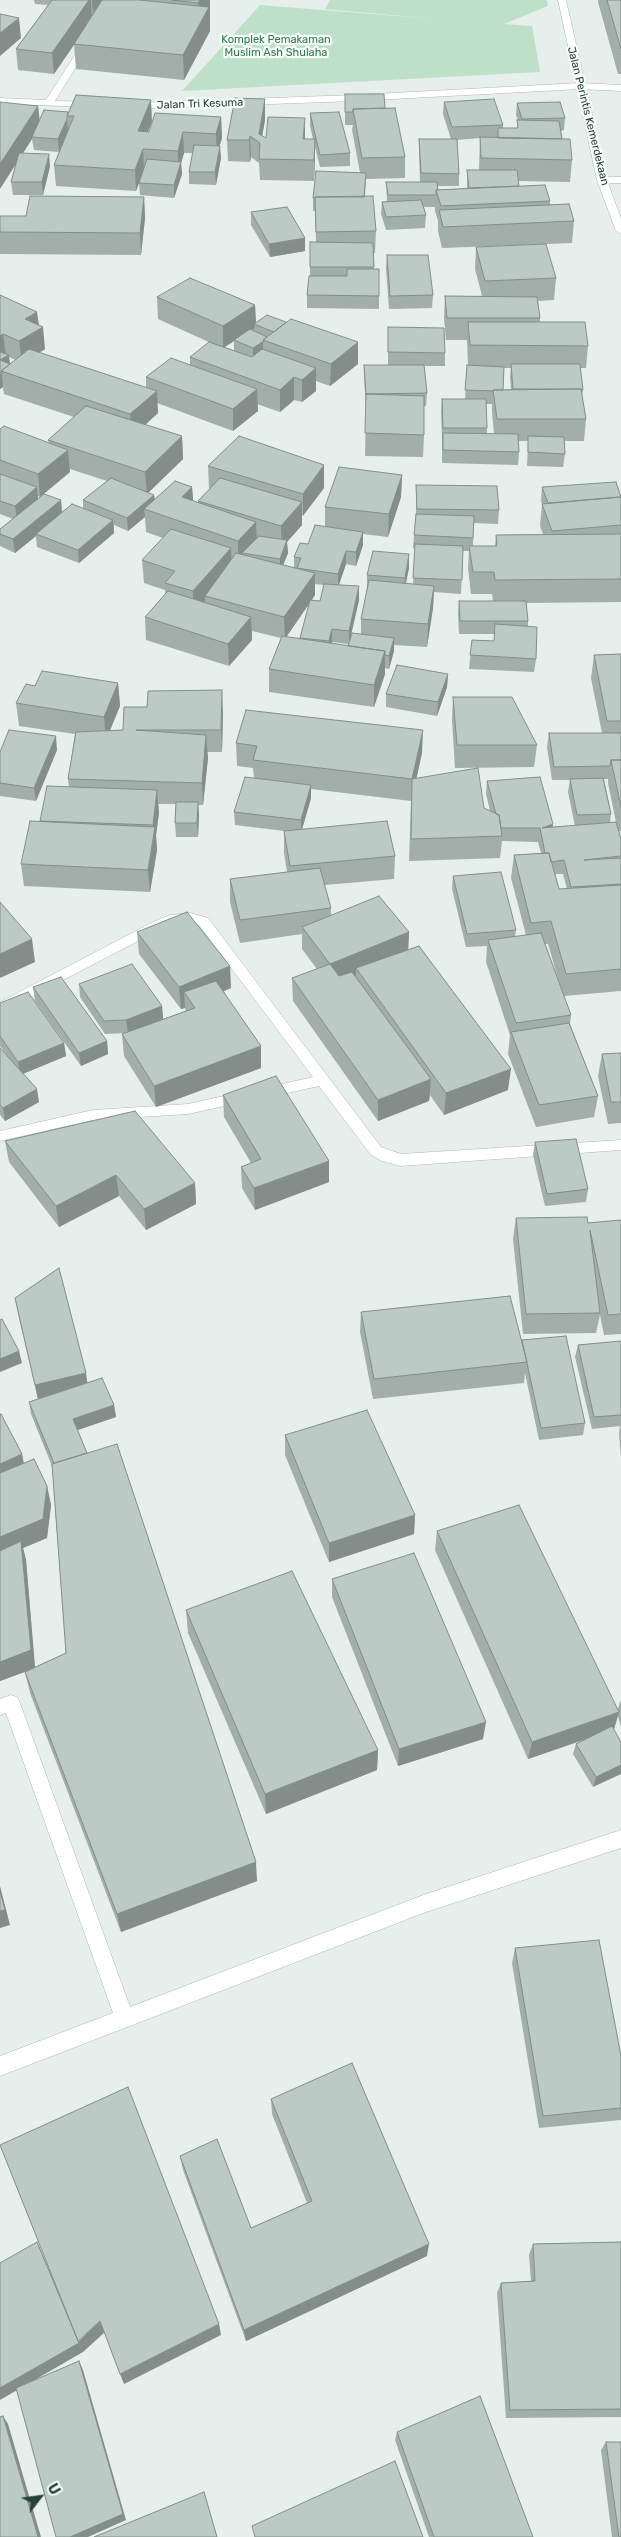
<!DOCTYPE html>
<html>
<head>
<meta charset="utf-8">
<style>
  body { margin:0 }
  #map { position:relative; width:621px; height:2537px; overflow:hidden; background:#e6efeb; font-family:Rubik,sans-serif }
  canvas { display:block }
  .north { position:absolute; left:15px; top:2472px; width:50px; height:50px; -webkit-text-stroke:4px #f7fbf9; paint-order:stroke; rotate:60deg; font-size:14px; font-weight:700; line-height:20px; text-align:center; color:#24423a }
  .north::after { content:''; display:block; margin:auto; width:18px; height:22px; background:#24423a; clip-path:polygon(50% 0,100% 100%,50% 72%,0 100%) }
</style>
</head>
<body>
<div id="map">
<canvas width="621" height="2537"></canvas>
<div class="north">U</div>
</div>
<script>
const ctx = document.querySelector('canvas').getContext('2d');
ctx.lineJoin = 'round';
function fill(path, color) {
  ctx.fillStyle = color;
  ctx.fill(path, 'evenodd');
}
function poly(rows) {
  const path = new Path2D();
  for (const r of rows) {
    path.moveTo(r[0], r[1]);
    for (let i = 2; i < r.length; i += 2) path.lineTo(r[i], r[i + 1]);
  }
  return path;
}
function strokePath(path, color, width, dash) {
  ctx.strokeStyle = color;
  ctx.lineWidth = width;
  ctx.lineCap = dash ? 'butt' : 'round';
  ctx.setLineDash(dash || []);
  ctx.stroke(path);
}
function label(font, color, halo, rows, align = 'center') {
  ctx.font = font + ' Rubik,sans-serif';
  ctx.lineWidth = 4.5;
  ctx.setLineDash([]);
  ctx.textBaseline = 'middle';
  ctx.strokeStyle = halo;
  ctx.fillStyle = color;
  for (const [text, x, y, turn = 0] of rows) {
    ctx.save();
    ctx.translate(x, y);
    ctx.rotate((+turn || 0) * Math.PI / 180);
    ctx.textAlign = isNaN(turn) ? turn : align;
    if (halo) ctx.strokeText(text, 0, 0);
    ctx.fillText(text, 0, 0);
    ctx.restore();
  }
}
const green = poly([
  [330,0,547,0,548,6,504,24,532,26,540,72,182,91,260,5,435,19,325,9]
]);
const street = poly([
  [82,44,89,46,55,101,93,102,97,105,96,107,0,104,0,98,46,100,82,44],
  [580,83,621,85,621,91,580,89,355,101,131,109,127,106,131,103,355,95,580,83],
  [621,177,621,183,602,183,597,180,602,177,621,177],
  [190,913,208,918,381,1147,401,1154,621,1140,621,1150,401,1166,382,1161,371,1155,319,1086,265,1098,260,1097,258,1093,260,1089,313,1077,199,925,190,923,172,924,163,928,0,1013,0,1002,153,922,170,915,190,913],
  [242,1092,247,1093,249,1097,247,1101,188,1114,93,1120,0,1141,0,1131,93,1110,188,1104,242,1092],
  [11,1695,17,1697,20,1703,130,2007,426,1894,621,1830,621,1848,426,1912,0,2076,0,2056,113,2013,6,1713,0,1715,0,1699,11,1695]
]);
const secondary = poly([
  [558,0,566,0,607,180,621,219,621,234,616,231,597,180,558,0]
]);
const wall = poly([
  [34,0,210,0,210,31,184,80,76,69,74,44,54,74,18,70,16,49,48,5,35,4],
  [598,0,621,0,621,74,618,74,598,2],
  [345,94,385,108,405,157,405,178,366,179,365,196,376,231,375,253,373,253,374,269,379,296,379,309,307,308,307,295,310,276,310,242,316,242,315,211,313,211,313,198,360,173,352,130,353,125,345,125],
  [444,102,503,125,503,128,517,128,518,120,516,115,517,103,565,118,564,130,561,131,562,139,572,160,570,182,518,181,519,186,550,201,550,205,574,221,572,243,442,248,438,231,438,221,435,211,435,207,424,207,426,215,425,228,386,230,381,214,382,202,387,201,386,182,420,182,419,152,419,139,451,139,443,114],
  [480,138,479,170,467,170,467,188,438,190,438,186,459,186,459,174,457,140],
  [38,106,40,121,44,110,152,121,148,132,221,117,222,138,219,146,221,158,216,185,189,184,189,172,193,153,184,153,181,163,182,174,174,198,140,195,139,183,136,191,56,186,54,165,59,152,34,150,32,139,23,153,50,166,43,195,13,195,11,182,16,164],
  [310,113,350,153,350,166,320,167,315,147,314,181,260,180,259,163,251,157,250,162,228,161,227,140,265,120,262,136,266,138,313,139,310,126],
  [144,197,145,218,141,255,0,254,0,217,26,216],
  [251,212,305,238,305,251,270,257,251,225],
  [476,247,556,278,554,300,538,301,540,318,540,322,588,346,586,368,580,368,583,390,582,395,586,419,584,441,564,441,565,454,563,467,527,466,528,441,519,441,519,452,518,465,442,463,442,440,441,412,442,399,465,399,467,365,468,365,467,340,446,340,444,318,445,296,482,296,475,269],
  [504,368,511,368,510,377,511,389,503,390],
  [486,404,492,404,492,412,494,434,487,434],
  [387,255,433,295,432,308,389,309,386,268],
  [0,295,37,312,39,325,45,349,39,353,146,388,146,377,190,365,190,357,211,343,158,319,157,297,255,305,256,323,358,364,330,386,316,381,316,391,302,402,294,400,280,412,257,404,258,411,233,431,157,403,158,413,145,425,182,436,183,459,148,493,154,495,155,500,192,487,193,501,199,503,198,501,210,489,209,488,208,466,324,488,302,516,302,525,287,542,288,553,283,565,294,568,294,557,325,527,325,507,402,475,401,497,388,537,363,534,363,545,356,566,346,564,339,585,359,586,359,600,349,642,361,634,361,619,367,588,367,575,409,554,409,568,406,583,413,584,415,549,413,548,416,514,416,485,499,510,498,524,474,523,473,546,495,546,496,535,543,534,540,526,542,504,541,501,542,487,621,497,621,602,526,603,528,621,528,626,536,659,534,672,469,669,472,640,494,641,494,634,459,634,458,614,459,601,493,601,492,594,471,594,468,568,469,551,463,551,461,594,434,592,433,608,427,647,394,645,394,651,389,669,385,668,385,674,374,707,269,692,269,669,281,638,252,631,252,640,229,666,146,640,145,617,165,594,165,590,144,583,142,560,163,538,146,532,145,517,128,531,114,525,114,533,79,563,37,547,36,536,15,553,0,546,0,529,13,519,0,514,0,429,49,443,48,440,74,417,4,394,3,387,0,389],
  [234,341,234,351,225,347],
  [9,357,16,360,10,364],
  [70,469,107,481,83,500,83,508,62,511,61,500,38,499,38,496,40,497,70,472],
  [315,584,324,585,320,601,312,600,315,595],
  [309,604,300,639,286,637],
  [332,642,349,644,348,646,331,644],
  [388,327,445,353,445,366,424,366,427,393,426,406,424,406,424,435,423,457,365,456,366,407,364,378,364,365,388,365],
  [621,654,621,831,619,831,621,839,621,991,564,996,571,1015,570,1024,598,1096,594,1117,536,1127,508,1054,510,1035,486,962,487,946,466,947,452,889,453,876,516,930,515,937,526,935,511,878,514,855,541,853,538,842,502,841,500,858,409,861,411,801,311,789,311,798,302,829,395,856,394,879,325,885,331,908,331,915,409,932,408,950,508,1090,444,1115,430,1095,429,1101,378,1121,293,1001,292,978,317,969,302,949,302,934,240,943,230,902,230,879,287,872,284,853,284,831,235,825,234,812,254,778,253,768,237,766,236,743,422,753,416,778,490,811,486,794,487,781,553,827,575,826,568,792,570,780,552,780,547,747,549,733,602,733,591,678,594,655],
  [604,779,608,779,608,783,616,822,610,823,611,814],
  [555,874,563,874,567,889,559,889],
  [545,944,548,944,559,982],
  [448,674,447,687,437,716,386,707,386,694],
  [118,683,120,706,110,731,123,730,223,713,222,752,207,752,208,758,203,805,198,805,199,815,198,837,176,837,175,823,176,804,158,804,159,813,156,835,157,850,150,892,24,886,21,864,40,822,40,821,69,787,68,779,75,734,19,726,16,703],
  [453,697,537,745,534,767,455,768,452,720],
  [57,750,36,801,0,796,0,752],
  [137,932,231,988,224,991,261,1068,156,1107,124,1056,122,1034,127,1033,105,1034,80,997,79,984,162,1006,163,1019,186,1011,185,1008,181,1009,139,954],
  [33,987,107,1041,108,1054,81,1066,35,1001],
  [0,1003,64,1043,66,1056,23,1074,39,1102,5,1121,0,1115,0,1048,7,1056,0,1046],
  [621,1053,621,1123,608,1124,598,1076,602,1054],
  [223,1095,329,1182,255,1210,242,1188,241,1167,251,1163,224,1117],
  [5,1141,195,1183,196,1204,146,1230,119,1196,59,1227,9,1162],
  [535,1142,588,1189,586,1202,545,1206,533,1155],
  [516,1218,588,1223,621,1220,621,1334,604,1335,600,1315,596,1333,523,1334,513,1239],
  [15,1298,87,1383,114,1405,116,1417,77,1430,257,1881,121,1932,30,1693,25,1672,0,1681,22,1454,24,1463,47,1486,51,1505,47,1538,23,1548,26,1560,35,1667,66,1653,52,1466,31,1414,29,1402,38,1399,19,1318],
  [361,1312,522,1343,522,1340,585,1423,583,1435,539,1440,525,1373,524,1383,373,1399,360,1332],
  [621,1341,621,1458,619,1433,620,1426,592,1429,575,1357,578,1345],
  [285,1435,415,1515,414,1534,329,1562,285,1455],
  [437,1531,618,1709,620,1702,621,1701,621,1727,618,1716,614,1729,614,1730,593,1787,573,1754,576,1744,584,1740,528,1759,435,1550],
  [332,1579,483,1739,398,1766,332,1597],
  [186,1610,378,1750,377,1770,266,1814,188,1633],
  [515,1948,621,2056,621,2120,539,2128,512,1963],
  [271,2099,427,2256,246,2341,183,2170,180,2156,251,2228,307,2203,272,2114],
  [621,2242,621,2417,506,2418,497,2293,501,2283,531,2281,529,2255,533,2244],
  [397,2432,533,2537,429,2537,395,2440],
  [606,2442,621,2537,612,2537,601,2450]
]);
const shadedWall = poly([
  [89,0,91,0,92,19,54,74,52,53],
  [92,0,104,0,93,12],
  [200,0,210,0,210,31,184,80,183,55,199,24,198,3],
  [19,18,21,38,0,56,0,33],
  [265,99,265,120,260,148,259,134],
  [151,100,152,121,140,152,138,131],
  [38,106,40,127,32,137,32,139,0,189,0,164],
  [221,117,222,138,217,155,216,134],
  [305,118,305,139,303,160,303,139],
  [67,119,68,131,59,152,58,139],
  [183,132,184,153,181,163,182,174,174,198,174,185,178,170,178,151],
  [250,136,251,157,250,162,249,140],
  [315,139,315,160,314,181,314,160],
  [220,146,221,158,216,185,215,172],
  [143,149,144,170,136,191,135,170],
  [49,154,50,166,43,195,42,182],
  [144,197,145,218,141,255,140,233],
  [305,238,305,251,270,257,269,244],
  [255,305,256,324,254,324,255,328,236,340,234,340,234,341,223,348,223,326],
  [37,312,39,329,43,327,45,349,22,363,19,341,25,319],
  [3,334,6,356,0,359,0,336],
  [263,341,263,354,253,361,253,348],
  [358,342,358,364,330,386,331,364],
  [9,355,10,367,0,360],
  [316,368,316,391,302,402,302,380],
  [2,374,3,387,0,389,0,375],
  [294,377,294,400,280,412,280,390],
  [257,389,258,411,233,431,233,409],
  [157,391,158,413,132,437,130,414],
  [182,436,183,459,147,494,145,472],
  [68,450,70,472,40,497,38,474],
  [324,465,324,488,303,516,303,494],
  [402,475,401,497,388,537,389,514],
  [37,487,38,500,17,520,15,506],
  [192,487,194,510,182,497],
  [154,495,155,509,144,509,145,517,128,531,127,518],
  [61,500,62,514,36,534,36,536,15,553,13,539],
  [302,502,302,525,287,542,288,553,280,573,280,559,282,548,281,526],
  [113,520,114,533,79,563,78,550],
  [256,522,257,545,242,553,242,560,238,564,238,541],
  [363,532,363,545,356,566,356,552],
  [231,548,232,570,205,596,205,601,194,614,193,591],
  [346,551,346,564,338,587,338,574],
  [409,554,409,568,404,591,405,578],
  [315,573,315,595,285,639,284,617],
  [359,586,359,600,349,644,349,631],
  [434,586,433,608,427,647,428,624],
  [251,617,252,640,229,666,228,644],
  [332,629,332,642,329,655,329,641],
  [394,638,394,651,389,669,389,656],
  [385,651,385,674,374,707,374,685],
  [448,674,447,687,437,716,438,702],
  [118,683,120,706,106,739,104,717],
  [222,690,223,713,222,752,221,730],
  [423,730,422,753,412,799,412,779],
  [206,735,208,758,203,805,202,783],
  [56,736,57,750,36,801,34,788],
  [311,785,311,798,301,833,301,820],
  [157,790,159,813,156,835,157,850,150,892,148,870,154,838,153,825],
  [198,802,199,815,198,837,197,823],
  [553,824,552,837,542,828],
  [409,932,408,954,356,968,356,976,330,987,330,964],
  [32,939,35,962,0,978,0,954],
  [230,966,231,988,193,1004,184,992,185,1008,181,1009,179,987],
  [162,1006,163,1019,128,1033,126,1020],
  [107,1041,108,1054,81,1066,79,1053],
  [64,1043,66,1056,20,1075,18,1062],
  [261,1046,261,1068,156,1107,154,1086],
  [511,1069,508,1090,444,1115,446,1093],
  [431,1079,429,1101,378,1121,378,1100],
  [37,1089,39,1102,5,1121,3,1108],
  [329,1161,329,1182,255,1210,254,1188],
  [116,1175,119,1196,59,1227,56,1206],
  [195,1183,196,1204,146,1230,144,1209],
  [19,1351,22,1363,0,1372,0,1359],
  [86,1373,89,1394,39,1405,35,1385],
  [114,1405,116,1417,75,1431,73,1419],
  [22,1454,24,1466,0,1477,0,1464],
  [47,1486,51,1505,47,1538,23,1548,26,1560,35,1668,0,1681,0,1537],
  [415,1515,414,1534,329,1562,329,1543],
  [619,1712,614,1729,528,1759,532,1742],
  [486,1722,483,1739,398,1766,399,1749],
  [378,1750,377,1770,266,1814,265,1794],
  [621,1765,621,1774,593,1787,596,1777],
  [256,1862,257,1881,121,1932,117,1914],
  [0,1886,10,1925,0,1928],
  [37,2242,79,2341,100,2321,105,2332,83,2352,0,2400,0,2388],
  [429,2244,427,2256,246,2341,244,2330],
  [219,2324,221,2335,124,2384,120,2374],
  [79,2361,83,2370,126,2520,88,2537,70,2537],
  [3,2416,8,2424,41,2537,38,2537]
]);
const building = poly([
  [52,0,89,0,52,53,16,49,52,0],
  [102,0,139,0,209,7,183,55,74,44,102,0],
  [172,0,200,0,198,3,172,0],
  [607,0,621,0,621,49,607,0],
  [0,14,19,18,0,33,0,14],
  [345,94,384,94,385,108,353,109,353,112,345,112,345,94],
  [76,95,151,100,138,131,149,132,155,113,221,117,216,134,183,132,178,151,143,149,135,170,54,165,74,116,67,116,76,95],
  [235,98,265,99,259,134,266,138,268,117,305,118,303,139,315,139,314,160,259,159,260,143,250,136,249,140,227,140,235,98],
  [494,99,503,125,452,127,444,102,494,99],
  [0,102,38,106,0,164,0,102],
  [560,102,565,118,522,119,517,103,560,102],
  [395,108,405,157,362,158,353,109,395,108],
  [44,110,68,112,67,116,67,119,58,139,32,137,44,110],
  [339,112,350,153,320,155,310,113,339,112],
  [517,120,559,121,562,139,498,138,498,128,518,128,517,120],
  [480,137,570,139,572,160,481,158,480,137],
  [419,139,457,139,459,174,421,173,419,139],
  [194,145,220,146,215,172,189,172,194,145],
  [19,153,49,154,42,182,11,182,19,153],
  [147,159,181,162,174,185,139,183,147,159],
  [467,170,517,170,519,186,469,188,467,170],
  [316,171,366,173,364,197,315,197,315,198,313,198,316,171],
  [386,182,437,182,438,190,436,190,436,195,388,195,386,182],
  [545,185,550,201,441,206,436,190,545,185],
  [30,196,144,197,140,233,0,232,0,216,26,216,30,196],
  [373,196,376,231,316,232,315,197,373,196],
  [421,200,426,215,386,217,382,202,421,200],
  [569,204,574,221,443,227,439,210,569,204],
  [287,207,305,238,269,244,251,212,287,207],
  [310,242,373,243,374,267,310,267,310,242],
  [546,244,556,278,485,281,476,247,546,244],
  [387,255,428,255,433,295,390,296,387,255],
  [347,269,379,269,379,296,307,295,309,276,347,276,347,269],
  [190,278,255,305,223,326,157,297,190,278],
  [0,295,37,312,25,319,43,327,19,341,3,334,0,336,0,295],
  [445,296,537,297,540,318,447,318,445,296],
  [267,315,286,322,274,332,254,324,267,315],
  [291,319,358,342,331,364,263,340,291,319],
  [468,322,585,322,588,346,470,345,468,322],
  [388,327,444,328,445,353,388,352,388,327],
  [250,329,267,337,263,340,264,341,253,348,234,340,250,329],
  [209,342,252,357,262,349,316,368,302,380,294,377,280,390,190,357,209,342],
  [29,349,157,391,130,414,1,371,29,349],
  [0,352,9,355,0,360,10,364,1,371,2,374,0,375,0,352],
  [171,358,257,389,233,409,146,377,171,358],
  [511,364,580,364,583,390,582,390,581,389,513,389,511,364],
  [364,365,424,365,427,393,366,394,364,365],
  [467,365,504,367,503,390,493,390,494,391,465,390,467,365],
  [581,389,586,419,497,419,493,390,581,389],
  [366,394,424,396,424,435,365,433,366,394],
  [442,399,486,399,487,428,443,428,442,399],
  [86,406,182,436,145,472,48,440,86,406],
  [4,426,68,450,38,474,0,460,0,429,4,426],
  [443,433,518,434,519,452,443,450,443,433],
  [239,436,324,465,303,494,208,466,239,436],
  [528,436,564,437,565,454,528,452,528,436],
  [339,467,402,475,389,514,325,507,339,467],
  [0,474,37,487,15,506,0,501,0,474],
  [111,478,154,495,127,518,83,500,111,478],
  [220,478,302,502,281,526,198,501,220,478],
  [175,481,192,487,182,497,256,522,238,541,144,509,175,481],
  [616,482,621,497,548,503,542,487,616,482],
  [416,485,497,486,499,510,417,509,416,485],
  [44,494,61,500,13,539,0,534,0,529,44,494],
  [621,497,621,525,552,531,542,504,621,497],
  [72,504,113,520,78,550,36,534,72,504],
  [416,514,474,516,473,538,414,535,416,514],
  [315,525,363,532,356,552,346,551,338,574,297,568,301,558,294,557,300,543,308,544,315,525],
  [171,529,231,548,193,591,165,583,175,571,142,560,171,529],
  [621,534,621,579,495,580,494,572,473,572,469,546,497,546,496,535,621,534],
  [259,536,287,540,280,559,242,553,259,536],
  [415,544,463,546,462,580,413,578,415,544],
  [373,551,409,554,405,578,367,575,373,551],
  [236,553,315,573,284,617,205,596,236,553],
  [369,580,434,586,428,624,361,619,369,580],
  [324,584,359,586,349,631,332,629,329,641,300,638,310,600,320,601,324,584],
  [168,591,251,617,228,644,145,617,168,591],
  [459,601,526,601,528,621,460,621,459,601],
  [495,624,537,627,536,659,470,655,472,640,494,641,495,624],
  [352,633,394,638,389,656,385,655,385,651,348,646,352,633],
  [282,636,385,651,374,685,269,669,282,636],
  [621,654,621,721,607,721,594,655,621,654],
  [397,665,448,674,438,702,386,694,397,665],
  [42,671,118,683,104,717,16,703,26,684,35,686,42,671],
  [222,690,221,730,136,730,206,735,202,783,68,779,76,732,123,730,124,707,147,707,148,691,222,690],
  [453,697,512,697,537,745,457,745,453,697],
  [246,710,423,730,412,779,253,760,257,746,236,743,246,710],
  [9,730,56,736,34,788,0,783,0,752,9,730],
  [549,733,621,733,621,760,611,760,610,766,554,767,549,733],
  [611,760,621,760,621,807,611,760],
  [478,768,484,808,499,815,502,836,411,839,412,779,478,768],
  [245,777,311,785,301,820,234,812,245,777],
  [540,777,553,824,542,828,616,822,621,839,621,856,584,860,621,858,621,884,571,887,564,860,551,862,549,853,545,853,540,828,501,828,499,815,496,814,487,781,540,777],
  [603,778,611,814,577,815,570,779,603,778],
  [47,786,157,790,153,825,40,821,47,786],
  [176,802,198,802,197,823,175,823,176,802],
  [30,821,155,827,148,870,21,864,30,821],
  [387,821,395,856,290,866,284,831,387,821],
  [549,853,559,889,621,885,621,969,566,974,551,921,531,923,514,855,549,853],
  [320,868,331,908,240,920,230,879,320,868],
  [501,872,516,930,467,934,453,876,501,872],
  [379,896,409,932,330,964,302,927,379,896],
  [0,902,32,939,0,954,0,902],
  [187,912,230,966,179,987,137,932,187,912],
  [541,933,571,1015,516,1023,488,940,541,933],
  [419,946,511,1069,446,1093,356,968,419,946],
  [132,964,162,1006,126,1020,104,1021,79,984,132,964],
  [330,964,339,976,352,972,431,1079,378,1100,292,978,330,964],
  [61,977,107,1041,79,1053,33,987,61,977],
  [216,981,261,1046,154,1086,122,1034,195,1008,184,992,216,981],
  [28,992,64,1043,18,1062,0,1036,0,1003,28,992],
  [569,1023,598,1096,539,1105,511,1032,569,1023],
  [0,1048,37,1089,3,1108,0,1105,0,1048],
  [621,1053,621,1102,611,1102,602,1054,621,1053],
  [276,1076,329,1161,254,1188,241,1167,261,1159,223,1095,276,1076],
  [135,1111,195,1183,144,1209,116,1175,56,1206,5,1141,135,1111],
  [576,1139,588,1189,547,1194,535,1142,576,1139],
  [587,1217,588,1223,621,1220,621,1314,608,1315,590,1230,600,1313,526,1314,516,1218,587,1217],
  [59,1268,86,1373,35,1385,15,1298,59,1268],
  [510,1296,527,1362,374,1379,361,1312,510,1296],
  [2,1319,19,1351,0,1359,0,1320,2,1319],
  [566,1336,585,1423,541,1428,522,1340,566,1336],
  [621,1341,621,1415,594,1417,578,1345,621,1341],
  [102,1378,114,1405,73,1419,87,1453,54,1463,29,1402,102,1378],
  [367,1410,415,1515,329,1543,285,1435,367,1410],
  [1,1414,22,1454,0,1464,0,1415,1,1414],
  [117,1444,256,1862,117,1914,25,1672,66,1653,52,1464,117,1444],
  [34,1459,47,1486,43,1519,0,1537,0,1473,34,1459],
  [519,1505,619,1712,532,1742,437,1531,519,1505],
  [21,1541,31,1650,0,1662,0,1551,21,1541],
  [414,1553,486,1722,399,1749,332,1579,414,1553],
  [292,1571,378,1750,265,1794,186,1610,292,1571],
  [612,1726,621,1742,621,1765,596,1777,576,1744,612,1726],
  [0,1891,5,1910,0,1911,0,1891],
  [599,1940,621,2056,621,2108,543,2116,515,1948,599,1940],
  [352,2063,429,2244,244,2330,180,2156,217,2139,251,2228,312,2201,271,2099,352,2063],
  [128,2087,219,2324,120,2374,100,2321,78,2341,0,2145,128,2087],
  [37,2242,79,2343,0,2388,0,2263,37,2242],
  [621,2242,621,2409,510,2410,501,2283,535,2281,533,2244,621,2242],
  [79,2361,123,2514,70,2537,56,2537,16,2388,79,2361],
  [480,2396,533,2537,434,2537,397,2432,480,2396],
  [3,2416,38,2537,0,2537,0,2417,3,2416],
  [606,2442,621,2442,621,2537,619,2537,606,2442],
  [395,2461,423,2537,255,2537,252,2526,395,2461],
  [204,2492,217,2537,94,2537,204,2492]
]);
const farParknames = [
  ["Komplek Pemakaman",276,40],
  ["Muslim Ash Shulaha",276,53]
];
const farStreetnames = [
  ["Jalan Tri Kesuma",200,104,-2],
  ["Jalan Perintis Kemerdekaan",588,116,76]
];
fill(green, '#bfe0c8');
strokePath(street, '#a8b8b2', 1);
strokePath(secondary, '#a4bbb3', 1);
fill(street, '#fff');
fill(secondary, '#fff');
fill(wall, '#a1aea9');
fill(shadedWall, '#838d89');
fill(building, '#bbcac4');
strokePath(building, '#838d89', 1);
label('11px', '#2d7a4b', '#f7fbf9', farParknames);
label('11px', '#24423a', '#f7fbf9', farStreetnames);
</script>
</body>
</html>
